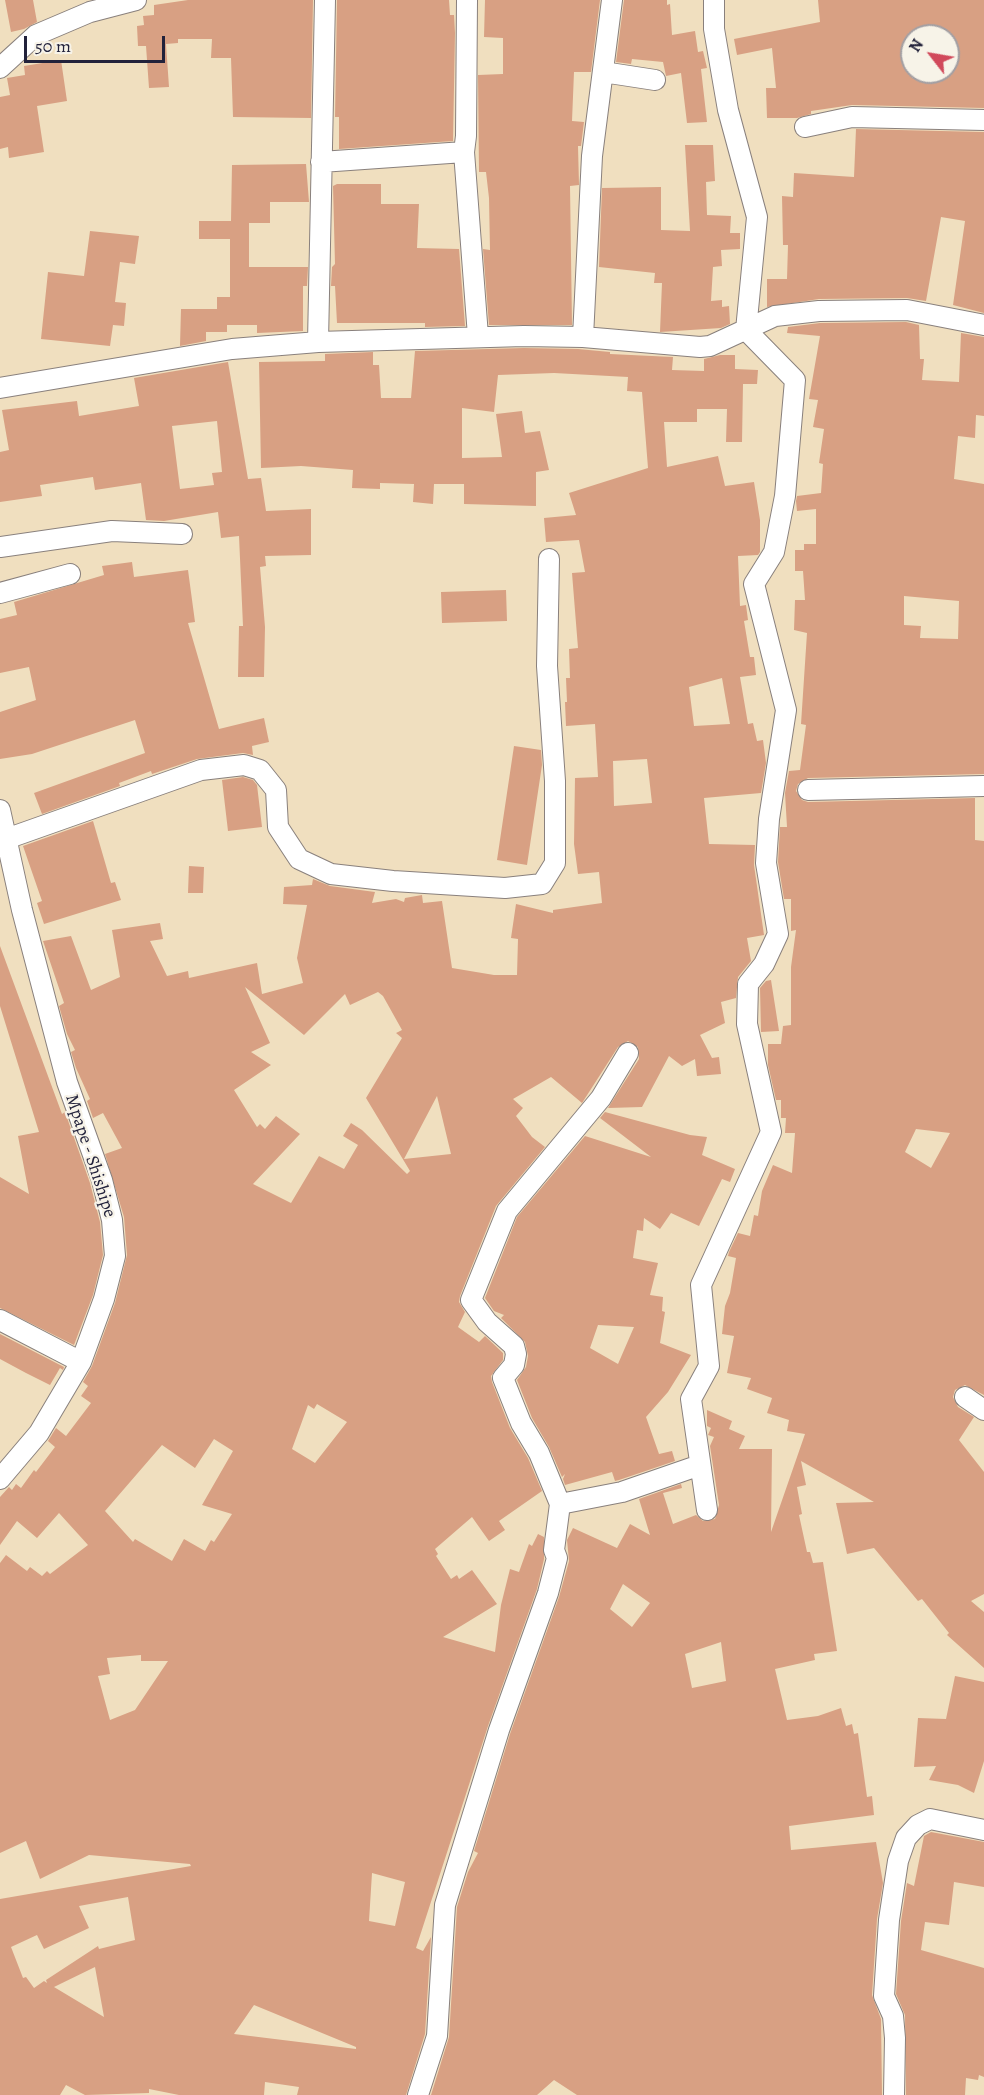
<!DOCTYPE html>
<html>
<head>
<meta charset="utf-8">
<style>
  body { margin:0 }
  #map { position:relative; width:984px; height:2095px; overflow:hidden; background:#f0dfbf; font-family:Alegreya,serif }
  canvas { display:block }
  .north { position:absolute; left:900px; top:24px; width:60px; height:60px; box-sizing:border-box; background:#f7f3e8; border:2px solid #a29fa3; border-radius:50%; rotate:301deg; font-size:16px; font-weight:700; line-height:24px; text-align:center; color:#22223b }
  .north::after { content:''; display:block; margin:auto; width:21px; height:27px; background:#d1495b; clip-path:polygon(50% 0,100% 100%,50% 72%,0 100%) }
  .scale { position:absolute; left:24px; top:36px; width:141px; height:27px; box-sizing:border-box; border:3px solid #22223b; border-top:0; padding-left:8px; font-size:18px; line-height:21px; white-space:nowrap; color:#22223b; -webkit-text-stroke:4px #f7f3e8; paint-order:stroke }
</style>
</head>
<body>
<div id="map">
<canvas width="984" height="2095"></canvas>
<div class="north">N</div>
<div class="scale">50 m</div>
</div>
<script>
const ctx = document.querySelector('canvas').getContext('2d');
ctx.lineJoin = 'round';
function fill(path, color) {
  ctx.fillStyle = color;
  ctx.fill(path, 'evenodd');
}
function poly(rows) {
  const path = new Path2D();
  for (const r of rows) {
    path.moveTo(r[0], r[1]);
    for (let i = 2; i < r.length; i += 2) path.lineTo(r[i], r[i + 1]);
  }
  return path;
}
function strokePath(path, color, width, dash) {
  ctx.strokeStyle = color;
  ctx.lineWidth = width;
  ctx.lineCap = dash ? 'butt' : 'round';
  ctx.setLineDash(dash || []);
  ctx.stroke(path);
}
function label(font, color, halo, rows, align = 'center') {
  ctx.font = font + ' Alegreya,serif';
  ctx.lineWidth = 4.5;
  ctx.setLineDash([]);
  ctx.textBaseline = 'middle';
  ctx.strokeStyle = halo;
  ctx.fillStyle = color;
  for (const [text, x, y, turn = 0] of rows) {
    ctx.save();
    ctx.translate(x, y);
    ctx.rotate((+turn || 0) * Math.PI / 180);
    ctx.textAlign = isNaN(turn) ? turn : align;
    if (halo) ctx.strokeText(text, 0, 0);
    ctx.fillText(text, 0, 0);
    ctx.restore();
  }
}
const building = poly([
  [5,0,33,0,37,22,24,29,11,32],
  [188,0,313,0,311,118,233,117,231,58,211,58,212,39,178,39,178,43,166,44,169,87,149,88,146,46,138,46,137,26,144,25,143,16,154,15,154,5],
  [337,0,449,0,450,15,454,15,455,33,453,141,339,149,339,117,335,117],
  [485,0,600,0,591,72,574,72,572,121,584,122,581,146,578,146,579,185,570,186,572,325,489,325,483,249,490,250,489,198,486,172,479,172,478,75,503,74,503,38,484,37],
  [624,0,667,0,667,5,670,4,672,35,695,31,698,52,703,51,707,68,701,69,707,122,687,123,681,73,666,76,663,62,632,59,631,64,616,62],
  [818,0,984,0,984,108,852,105,811,111,811,114,797,118,767,118,766,88,776,88,772,48,737,55,734,39,820,22],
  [912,36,948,36,948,73,912,78],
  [61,60,67,101,37,106,44,152,9,158,8,147,0,149,0,97,10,95,7,78,25,75,24,66],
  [856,129,984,132,984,313,953,305,965,221,941,217,926,301,907,298,819,299,767,307,767,279,787,279,788,245,783,245,782,196,793,197,794,173,854,177],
  [685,145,713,145,715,181,706,182,707,215,731,216,730,233,740,233,740,249,721,250,722,266,713,267,711,301,722,300,722,307,729,306,730,324,721,328,660,332,662,283,654,283,655,273,599,267,602,188,661,187,661,230,690,231],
  [306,164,309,202,270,202,270,223,249,223,249,267,308,267,307,286,303,286,303,331,257,333,257,325,227,325,227,332,206,332,206,341,180,346,181,309,217,309,217,297,230,297,230,239,199,239,199,221,231,221,232,165],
  [337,184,381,184,381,204,419,204,417,248,459,249,465,326,425,327,425,323,337,323,335,286,331,286,332,267,335,264,333,186],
  [90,231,139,236,135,264,120,262,115,302,126,303,124,326,113,325,110,346,41,339,48,272,84,276],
  [906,322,919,325,920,359,924,359,922,380,959,382,961,333,984,337,984,416,976,415,975,438,958,436,954,479,984,484,984,774,808,778,798,784,796,791,802,800,808,802,975,798,975,840,984,841,984,1395,965,1385,955,1390,953,1397,958,1407,974,1417,959,1440,984,1472,984,1594,971,1601,984,1612,984,1668,947,1635,949,1633,922,1599,918,1601,874,1548,847,1554,836,1503,874,1502,801,1461,806,1485,797,1487,802,1514,799,1515,807,1552,810,1552,813,1563,823,1562,837,1651,814,1654,815,1660,775,1669,787,1720,818,1716,841,1708,846,1726,852,1724,854,1734,858,1733,867,1797,872,1796,874,1815,789,1826,791,1850,876,1842,883,1883,877,1919,872,1995,881,2019,882,2095,577,2095,554,2080,537,2095,431,2095,449,2037,457,1907,468,1872,478,1853,474,1851,510,1734,559,1597,569,1561,567,1540,573,1528,617,1548,630,1524,650,1535,639,1499,681,1484,682,1488,663,1493,673,1524,696,1515,703,1521,715,1519,719,1505,710,1446,714,1437,708,1435,711,1428,707,1426,707,1410,732,1421,729,1429,745,1436,739,1449,772,1449,771,1532,805,1434,787,1431,789,1420,767,1413,772,1398,747,1389,751,1378,727,1373,734,1336,722,1334,725,1306,730,1293,736,1258,728,1256,729,1252,738,1233,750,1236,754,1215,758,1216,762,1191,773,1165,792,1173,795,1133,785,1133,786,1118,781,1118,781,1100,776,1100,768,1065,768,1044,781,1044,783,1026,791,1025,791,967,796,930,791,931,791,899,784,899,778,862,780,827,787,827,785,793,789,771,800,770,806,725,801,724,807,633,794,630,795,600,805,600,803,571,795,571,795,550,804,550,804,544,816,544,816,509,797,511,796,501,797,496,821,493,823,464,819,463,824,429,813,427,818,400,809,399,820,336,787,333,788,327,820,323],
  [904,596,959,601,958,639,920,638,921,626,904,625],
  [916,1129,950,1133,931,1168,905,1152],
  [623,1584,650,1603,632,1627,610,1609],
  [721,1642,726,1681,692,1688,685,1654],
  [524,348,578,349,610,352,610,354,673,357,672,370,704,371,704,359,720,355,735,355,735,369,758,370,757,384,743,384,742,442,726,442,727,409,697,409,697,422,664,422,667,467,718,456,725,486,754,482,760,520,760,552,758,555,738,556,740,606,746,605,748,620,744,621,750,657,754,657,756,675,740,677,748,724,753,723,757,741,763,740,766,763,761,793,704,798,709,844,755,845,754,865,764,935,747,938,751,961,738,977,736,998,721,1002,725,1023,700,1035,712,1058,719,1057,721,1074,697,1076,695,1059,682,1066,669,1056,642,1107,608,1108,639,1059,638,1047,628,1041,618,1047,582,1103,551,1077,513,1099,523,1108,516,1116,532,1137,545,1147,496,1206,460,1296,459,1302,465,1312,458,1327,479,1342,485,1336,503,1353,503,1360,491,1376,492,1382,510,1428,528,1458,542,1491,499,1521,505,1530,489,1541,472,1517,435,1549,438,1554,436,1556,451,1579,457,1575,459,1579,472,1570,497,1604,443,1637,495,1652,501,1605,510,1569,519,1572,529,1544,532,1546,538,1534,544,1537,544,1559,537,1589,488,1726,416,1948,423,1951,431,1937,425,2034,406,2095,297,2095,299,2087,265,2082,264,2095,179,2095,149,2089,149,2093,85,2095,66,2085,60,2095,0,2095,0,1899,191,1866,190,1864,89,1855,40,1879,26,1841,0,1853,0,1563,6,1555,27,1571,30,1567,42,1576,47,1571,50,1574,88,1545,59,1513,37,1538,17,1521,0,1545,0,1497,9,1487,12,1490,16,1484,21,1488,34,1470,36,1472,55,1447,48,1441,56,1428,66,1436,91,1403,81,1396,88,1386,83,1382,92,1366,115,1303,127,1255,124,1217,105,1154,122,1148,103,1113,93,1118,87,1101,90,1099,76,1068,71,1052,75,1050,67,1034,59,1006,64,1003,43,941,71,936,91,990,120,977,112,930,160,923,163,939,150,941,167,976,188,971,189,978,257,963,262,994,303,983,297,958,307,905,283,904,284,887,312,885,313,879,330,886,375,892,372,903,396,899,404,902,405,898,422,895,423,903,442,901,452,968,494,975,517,975,518,939,511,938,516,904,553,913,553,910,602,903,599,872,578,874,574,844,575,778,598,777,595,724,566,726,565,702,567,702,566,678,570,678,569,649,578,648,572,573,585,572,579,540,546,542,544,518,576,515,569,493,648,468,642,392,627,391,628,377,554,373,498,375,494,412,462,408,462,458,502,457,496,414,522,411,525,433,540,431,549,470,536,472,536,506,464,504,464,484,434,484,433,504,413,502,414,484,380,483,380,489,352,488,353,470,301,466,261,468,259,362,325,361,325,354,373,352,373,365,379,365,381,398,411,398,415,351],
  [722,678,730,724,694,726,689,687],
  [647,759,652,803,614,806,613,761],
  [245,987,304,1035,345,994,350,1005,378,992,383,996,402,1030,396,1033,402,1038,366,1098,410,1171,407,1174,362,1130,351,1123,343,1136,358,1145,344,1169,319,1156,291,1203,253,1184,300,1134,276,1116,265,1129,260,1124,257,1127,234,1090,271,1065,251,1052,270,1043],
  [437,1096,451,1154,404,1159],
  [317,1404,347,1422,315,1463,292,1449,308,1405,314,1409],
  [214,1439,233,1451,202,1505,232,1514,214,1542,211,1540,205,1551,184,1539,172,1561,135,1539,133,1542,105,1511,162,1445,195,1468],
  [141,1655,141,1661,168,1661,135,1710,110,1720,98,1676,110,1674,107,1658],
  [372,1873,405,1882,395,1926,369,1921],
  [128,1897,135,1940,99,1949,98,1946,46,1980,47,1983,44,1981,34,1988,26,1977,23,1978,11,1947,37,1935,44,1949,89,1928,79,1906],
  [95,1967,104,2017,54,1987],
  [254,2005,356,2047,356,2049,234,2034],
  [228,362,248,479,261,478,266,511,311,509,311,555,265,556,266,566,260,567,265,627,264,677,238,677,239,626,243,626,239,536,221,538,218,512,164,521,146,520,141,483,95,490,93,477,40,485,42,496,0,502,0,452,9,450,2,410,77,401,79,416,139,406,134,378],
  [217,421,222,472,212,473,214,485,180,489,172,426],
  [132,562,134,577,188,570,195,622,188,623,219,729,264,718,269,742,252,746,253,755,243,753,197,759,152,774,151,771,119,783,120,786,42,814,34,793,145,753,135,720,32,754,0,759,0,712,36,700,29,667,0,673,0,619,17,615,14,602,104,575,102,566],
  [506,590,507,621,442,623,441,592],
  [514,746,541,750,542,765,527,865,497,860],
  [243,777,253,780,257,785,262,827,228,831,222,780],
  [93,821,111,883,115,882,121,900,44,924,37,903,42,901,23,846],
  [189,866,204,867,203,893,188,893],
  [0,946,62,1114,65,1112,90,1183,100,1222,103,1255,93,1295,74,1345,0,1308,0,1177,29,1194,18,1136,39,1132,0,1006],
  [771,980,779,1031,761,1032,760,988,766,981],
  [605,1112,690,1135,707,1137,702,1155,735,1169,730,1182,722,1179,699,1226,671,1213,660,1229,644,1218,643,1231,637,1230,633,1258,658,1263,650,1295,663,1297,662,1311,665,1312,660,1343,691,1355,668,1392,646,1417,659,1454,672,1451,675,1461,619,1480,615,1481,612,1472,565,1485,563,1479,565,1474,562,1477,549,1447,532,1418,517,1380,526,1367,528,1356,525,1342,501,1318,504,1315,494,1311,485,1298,517,1217,585,1136,651,1157,600,1118],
  [598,1325,634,1327,618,1364,590,1348],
  [0,1334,64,1367,63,1370,60,1368,50,1385,26,1373,0,1359],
  [955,1676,984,1682,984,1761,974,1793,958,1785,929,1780,936,1766,914,1767,918,1718,946,1719],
  [931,1832,984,1842,984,1887,954,1882,949,1925,925,1922,921,1950,984,1968,984,2077,979,2075,978,2080,966,2078,965,2095,906,2095,905,2015,896,1994,901,1921,907,1883,914,1886,924,1836]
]);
const minor = poly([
  [467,0,466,136,464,152,478,336],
  [0,68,36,35,90,12,136,0],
  [603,72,655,80],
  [805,127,852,117,984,120],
  [321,162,464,152],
  [583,337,592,156,612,0],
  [318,342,325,0],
  [0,388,232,349,318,342,524,336,583,337,700,347,710,346,775,316,819,311,907,310,984,325],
  [0,547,112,531,182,534],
  [0,593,70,574],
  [808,790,984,786],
  [0,810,22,910,67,1082,102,1180,112,1220,115,1256,104,1299,81,1362,39,1433,0,1479],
  [6,839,201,770,244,765,260,770,276,790,278,827,299,859,331,874,393,881,505,888,542,884,555,863,555,781,547,666,549,559],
  [0,1320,81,1362],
  [965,1397,984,1410],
  [560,1504,622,1492,700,1465],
  [707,1510,691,1399,709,1366,701,1285,771,1132,747,1024,748,984,764,964,778,934,766,863,769,819,786,710,754,584,774,552,785,496,795,380,746,330,757,217,728,110,714,29,714,0],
  [418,2095,437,2036,445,1905,499,1730,548,1593,557,1558,554,1550,560,1504,539,1453,521,1423,503,1378,514,1365,516,1354,514,1346,487,1322,471,1300,507,1211,601,1098,628,1053],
  [894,2095,895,2038,893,2016,884,1996,889,1920,898,1861,906,1838,918,1825,930,1819,984,1830]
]);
const streetNames = [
  ["Mpape - Shishipe",90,1156,72]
];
fill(building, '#d8a083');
strokePath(minor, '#89807d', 22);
strokePath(minor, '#fff', 20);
label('18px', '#22223b', '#f7f3e8', streetNames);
</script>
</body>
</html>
